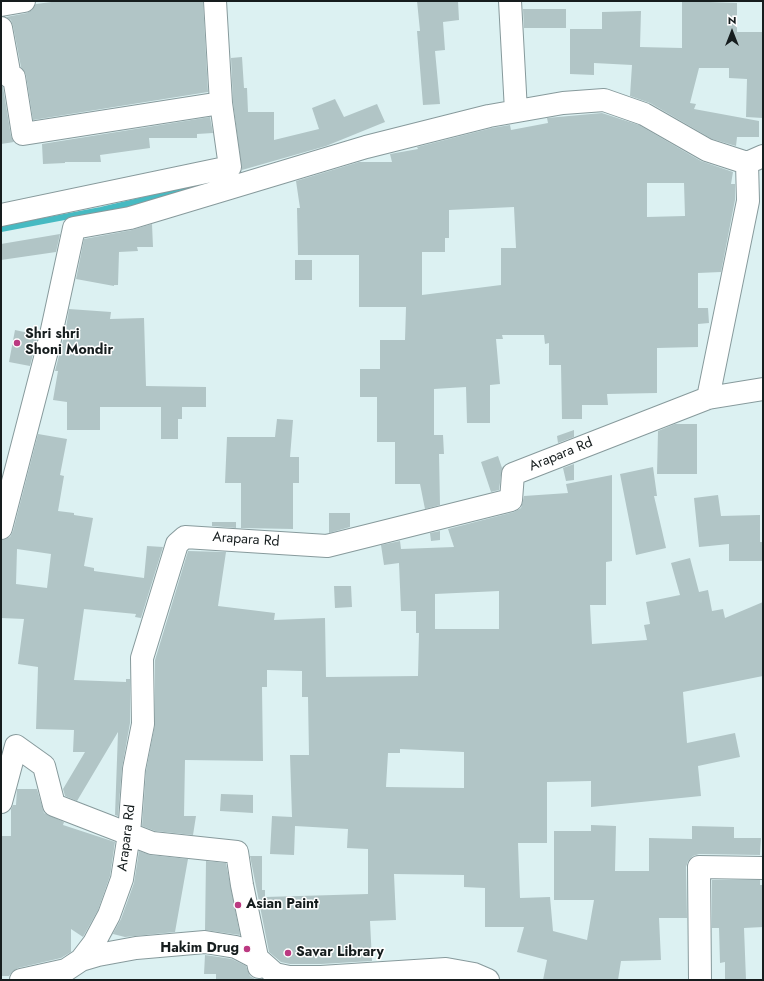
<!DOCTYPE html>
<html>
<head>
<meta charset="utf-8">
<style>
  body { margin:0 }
  #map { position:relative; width:764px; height:981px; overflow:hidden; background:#dcf1f2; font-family:Jost,sans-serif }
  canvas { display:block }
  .frame { position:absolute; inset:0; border:2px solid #161d1e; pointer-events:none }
  .north { position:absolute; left:712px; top:12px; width:40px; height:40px; -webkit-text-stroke:3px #fff; paint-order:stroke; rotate:0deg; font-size:11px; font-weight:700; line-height:16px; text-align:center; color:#161d1e }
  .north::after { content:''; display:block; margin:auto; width:14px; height:18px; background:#161d1e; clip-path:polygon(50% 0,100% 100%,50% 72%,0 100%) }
</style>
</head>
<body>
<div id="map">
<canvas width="764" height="981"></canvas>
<div class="frame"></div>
<div class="north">N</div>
</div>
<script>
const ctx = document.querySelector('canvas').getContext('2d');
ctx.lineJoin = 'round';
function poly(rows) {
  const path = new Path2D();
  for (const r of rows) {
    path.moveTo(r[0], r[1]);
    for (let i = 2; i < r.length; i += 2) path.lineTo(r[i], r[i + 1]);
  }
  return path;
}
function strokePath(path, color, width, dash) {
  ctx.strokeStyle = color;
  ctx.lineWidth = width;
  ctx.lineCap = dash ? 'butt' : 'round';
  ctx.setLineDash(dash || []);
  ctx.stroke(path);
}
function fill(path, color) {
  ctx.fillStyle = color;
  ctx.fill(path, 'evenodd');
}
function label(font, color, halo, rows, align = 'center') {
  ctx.font = font + ' Jost,sans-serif';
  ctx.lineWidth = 3;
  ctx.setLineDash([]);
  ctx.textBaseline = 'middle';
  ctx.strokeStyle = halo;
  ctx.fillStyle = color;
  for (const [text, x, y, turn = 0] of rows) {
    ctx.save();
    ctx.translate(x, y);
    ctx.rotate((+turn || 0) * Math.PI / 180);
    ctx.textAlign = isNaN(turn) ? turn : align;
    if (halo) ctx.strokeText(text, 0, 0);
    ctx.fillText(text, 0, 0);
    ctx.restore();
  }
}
const stream = poly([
  [1,229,101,210,186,190]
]);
const building = poly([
  [59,1,203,1,208,92,33,120,26,75,21,67,13,26,11,20,6,17,27,13,32,10,36,4],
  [417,1,458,1,459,20,443,22,445,50,435,51,440,104,423,105,417,31,420,31],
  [682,1,737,3,737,32,763,32,763,118,746,117,747,79,729,78,729,68,699,68,690,103,696,104,694,109,759,121,759,137,737,137,736,146,712,139,650,103,630,96,632,65,594,63,594,75,570,74,570,29,602,29,602,12,641,11,640,47,682,48],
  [523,9,566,9,566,28,524,28],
  [242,57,244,88,247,88,248,112,274,112,274,140,319,129,312,108,335,99,344,117,377,104,385,122,326,146,242,170,233,102,231,58],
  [1,85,3,87,11,136,14,142,1,144],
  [602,113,639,125,701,161,733,172,731,184,735,184,735,200,721,272,698,273,698,308,708,308,709,323,698,324,698,347,657,348,657,393,607,394,608,405,582,405,582,419,562,419,561,365,549,365,549,343,545,344,544,335,502,335,503,339,496,339,500,384,490,385,490,423,467,423,466,387,434,389,434,435,443,435,444,454,439,454,440,505,425,509,420,484,395,484,395,442,377,442,377,397,360,397,360,369,380,369,380,340,405,340,406,307,359,307,359,255,298,255,297,208,300,208,296,181,359,162,392,162,390,154,418,149,417,147,492,128,510,125,511,130,548,123,547,118],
  [647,183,684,183,685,216,647,217],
  [514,207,516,248,501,248,501,285,422,295,422,252,445,252,445,238,449,238,449,210],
  [210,117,213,133,197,134,197,138,149,138,150,148,100,155,101,162,65,162,65,163,43,164,42,144],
  [152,224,153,247,137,247,138,251,119,252,118,285,114,285,114,286,76,279,84,239,132,230],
  [60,234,56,252,1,260,1,244],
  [295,260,312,260,312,280,295,280],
  [69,309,111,312,110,319,144,318,146,386,206,387,206,407,182,407,182,419,178,419,178,439,161,439,161,407,100,407,100,430,67,430,67,402,53,400,58,371,55,371,63,340,64,340],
  [15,330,38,335,30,366,9,362],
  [277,419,293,420,290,457,299,457,299,483,293,483,293,529,241,528,241,483,225,483,227,437,275,437],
  [675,424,697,424,697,474,657,474,658,431],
  [574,430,574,437,558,443,557,436],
  [38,434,67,439,60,475,64,476,58,511,74,513,74,515,93,518,84,566,94,568,94,571,144,578,147,546,163,547,141,618,135,617,136,614,84,609,74,680,126,682,126,679,130,679,130,723,122,768,118,816,115,815,118,732,77,801,65,796,63,789,85,752,73,752,74,730,36,729,38,667,18,664,24,619,1,618,1,540,10,537,13,531],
  [17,549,51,554,47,588,16,584],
  [498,456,502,468,499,490,491,492,481,462],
  [574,464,574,480,566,481,563,468],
  [653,467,657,496,654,496,666,548,636,555,620,474],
  [612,475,612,561,606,562,606,605,590,605,592,644,647,640,644,625,650,624,646,602,680,595,671,563,690,558,699,592,708,590,712,611,723,609,725,618,763,602,763,676,683,692,687,743,735,733,740,757,698,766,701,796,591,807,591,781,547,782,547,843,518,843,520,898,550,897,553,931,587,940,594,900,554,900,554,831,591,831,591,825,616,826,615,871,649,871,649,838,692,839,692,826,734,827,734,838,761,838,760,855,699,854,693,856,688,861,686,867,687,918,659,918,661,960,621,961,618,980,543,980,547,960,517,952,524,927,485,927,485,888,464,887,464,875,394,874,396,920,370,921,372,961,321,964,290,964,281,962,269,952,250,856,262,856,262,890,265,890,265,897,368,894,368,849,347,848,348,829,295,826,294,855,270,854,272,816,292,817,290,755,309,755,308,697,302,697,302,671,267,670,267,687,262,687,263,761,185,760,184,816,196,816,193,835,155,831,142,826,146,771,155,724,155,660,188,551,226,552,218,606,275,613,274,620,325,618,326,677,418,676,419,633,416,633,416,611,401,611,399,563,384,565,381,545,400,541,401,549,454,547,448,529,514,512,521,508,524,496,568,493,566,484],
  [499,591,499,629,435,629,435,594],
  [400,749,464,752,464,788,386,787,388,753,400,753],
  [718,495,721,516,760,515,760,542,763,542,763,561,729,561,729,544,699,547,694,498],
  [329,513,350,513,350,527,329,533],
  [212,522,236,522,236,528,212,526],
  [440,531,440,540,431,541,430,533],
  [334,586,351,586,352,607,335,608],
  [17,789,37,789,44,813,64,822,63,825,115,842,110,876,98,910,83,937,71,929,71,952,61,958,18,968,13,971,9,976,1,976,2,836,11,836,11,809,13,805,16,805],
  [221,794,253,795,253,813,220,811],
  [139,851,150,855,188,859,175,932,125,937,113,934,111,937,121,919,134,883],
  [206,861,226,863,240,935,205,930],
  [712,880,760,880,760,885,763,885,763,927,744,928,746,980,725,980,725,962,720,963,719,928,712,928],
  [205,955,232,959,246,966,250,976,255,979,263,980,216,979,216,974,204,974]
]);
const minor = poly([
  [510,1,516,111],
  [1,5,24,1],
  [1,28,10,77,14,77,23,134,221,103],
  [747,163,763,156],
  [1,215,230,167,221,103,215,1],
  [1,528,50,339,74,228,130,218,366,147,489,116,563,103,604,100,644,114,707,150,747,163,748,201,708,398],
  [1,802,16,746,44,766,54,805,152,843,237,852,242,885,259,967],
  [81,960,94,943,109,915,122,879,129,834,134,769,143,724,142,658,177,544,185,537,327,546,511,500,513,474,708,398,763,389],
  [21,980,66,970,81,960,98,955,136,948,205,942,236,947,257,958,275,974,289,977,321,977,446,969,474,974,488,980],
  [700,980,699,867,763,868]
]);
const markers = [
  [17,343,4,"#bb3981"],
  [238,905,4,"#bb3981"],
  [247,949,4,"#bb3981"],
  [288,953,4,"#bb3981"]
];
const poiNames = [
  ["Shri shri",25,335],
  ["Shoni Mondir",25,351],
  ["Asian Paint",246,905],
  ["Hakim Drug",239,949,"right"],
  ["Savar Library",296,953]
];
const streetNames = [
  ["Arapara Rd",561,455,-22],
  ["Arapara Rd",246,540,4],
  ["Arapara Rd",127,838,-83]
];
strokePath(stream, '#46bac2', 6);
fill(building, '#b1c5c6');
strokePath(minor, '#879a9c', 24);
strokePath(minor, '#fff', 22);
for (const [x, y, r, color] of markers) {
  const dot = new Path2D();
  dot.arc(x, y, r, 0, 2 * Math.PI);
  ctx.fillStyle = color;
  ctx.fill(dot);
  strokePath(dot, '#fff', 1.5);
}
label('bold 14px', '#161d1e', '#fff', poiNames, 'left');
label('14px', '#161d1e', '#fff', streetNames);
</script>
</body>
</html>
